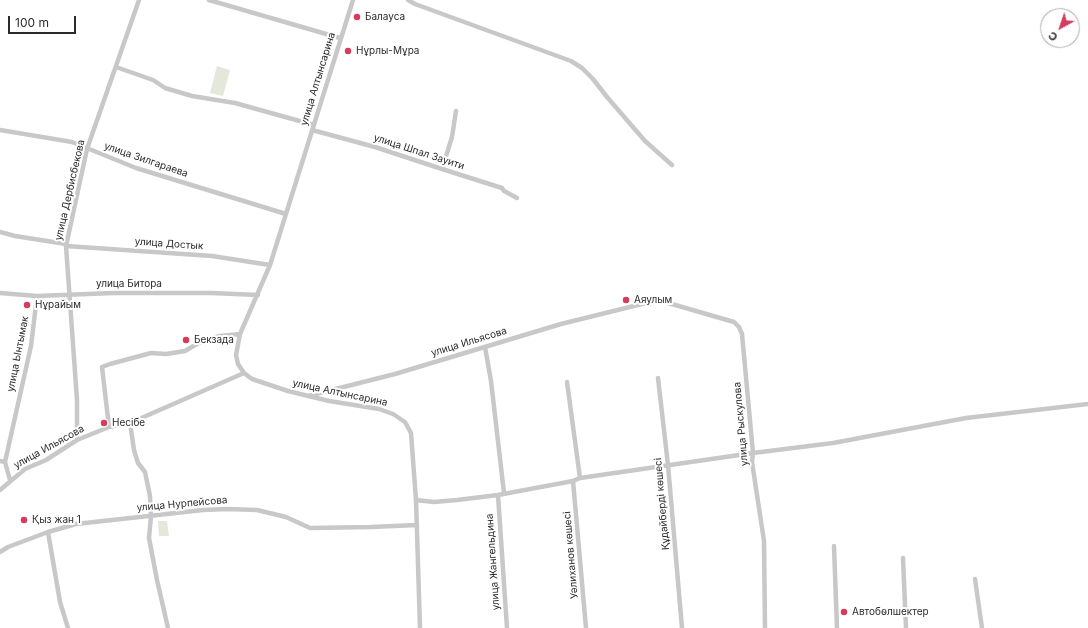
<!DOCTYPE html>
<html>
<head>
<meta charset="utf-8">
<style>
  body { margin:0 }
  #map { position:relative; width:1088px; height:628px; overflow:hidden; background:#fff; font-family:Inter,sans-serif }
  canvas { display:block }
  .north { position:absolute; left:1040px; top:8px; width:40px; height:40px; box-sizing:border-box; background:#fff; border:1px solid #aaa; border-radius:50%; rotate:220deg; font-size:11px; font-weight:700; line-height:16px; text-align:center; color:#2b2b2b }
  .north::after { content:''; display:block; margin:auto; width:14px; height:18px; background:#d53b5d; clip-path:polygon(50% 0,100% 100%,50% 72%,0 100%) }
  .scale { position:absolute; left:8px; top:16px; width:68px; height:18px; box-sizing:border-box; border:2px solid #2b2b2b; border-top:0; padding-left:5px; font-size:12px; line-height:14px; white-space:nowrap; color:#2b2b2b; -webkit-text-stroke:3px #fff; paint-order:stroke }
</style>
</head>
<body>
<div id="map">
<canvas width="1088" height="628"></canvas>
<div class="north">С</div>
<div class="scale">100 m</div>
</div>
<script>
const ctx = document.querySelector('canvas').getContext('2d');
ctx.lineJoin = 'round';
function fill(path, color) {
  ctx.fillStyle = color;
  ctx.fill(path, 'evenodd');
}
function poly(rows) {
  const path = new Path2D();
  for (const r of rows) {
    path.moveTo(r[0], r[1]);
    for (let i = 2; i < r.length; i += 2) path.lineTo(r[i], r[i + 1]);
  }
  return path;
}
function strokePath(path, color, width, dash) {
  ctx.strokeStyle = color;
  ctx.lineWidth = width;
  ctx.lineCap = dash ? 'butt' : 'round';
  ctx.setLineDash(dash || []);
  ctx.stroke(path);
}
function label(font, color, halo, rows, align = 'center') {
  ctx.font = font + ' Inter,sans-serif';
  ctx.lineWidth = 4;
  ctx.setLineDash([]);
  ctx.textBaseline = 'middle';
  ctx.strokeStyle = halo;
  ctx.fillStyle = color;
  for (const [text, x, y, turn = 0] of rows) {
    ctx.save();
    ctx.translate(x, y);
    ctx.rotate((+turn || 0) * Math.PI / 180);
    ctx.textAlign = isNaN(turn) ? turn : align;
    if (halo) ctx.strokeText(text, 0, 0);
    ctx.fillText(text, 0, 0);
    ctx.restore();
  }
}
const green = poly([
  [217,66,230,70,223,96,210,93],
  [158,521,167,521,169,536,159,536]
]);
const street = poly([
  [209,0,340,38],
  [353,0,270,265,240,334,236,355,238,364,244,373,252,379,288,391,329,401,379,409,393,414,405,422,411,433,416,500,420,628],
  [408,0,415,4,571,61,582,68,593,79,607,97,645,141,672,165],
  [116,67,153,80,165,88,192,96,235,103,314,125],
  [0,130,72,142,136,168,286,214],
  [312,130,375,147,442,169,502,188,504,191,517,198],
  [442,169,452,137,456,111],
  [0,232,15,236,66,244],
  [66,246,212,256,270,265],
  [0,293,37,296,113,293,211,293,258,295],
  [485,347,491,381,504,493],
  [658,378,668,465,682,628],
  [567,382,580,478],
  [308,396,395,374,561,324,658,300,734,322,739,327,742,334,753,453,752,462,764,541,765,628],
  [130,423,134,450,138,463,145,472,150,496,151,516,149,538,157,580,168,628],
  [109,427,102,367,110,364,151,353,166,354,185,351,202,341,220,336,240,334],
  [77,440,77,400,66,246,87,149,139,0],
  [0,461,5,462,10,480],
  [5,462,31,346,37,296],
  [573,481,586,628],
  [0,490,25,469,46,460,77,440,109,427,130,423,244,373],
  [498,495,507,628],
  [416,500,434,502,457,500,498,495,573,481,580,478,753,453,833,443,966,418,1088,404],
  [48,532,60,602,68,628],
  [834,546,837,628],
  [0,552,8,547,48,532,76,524,203,510,227,509,257,510,286,517,310,528,371,527,417,525],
  [903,558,906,628],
  [975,579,982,628]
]);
const markers = [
  [357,17,4,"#d53b5d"],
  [348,51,4,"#d53b5d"],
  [626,300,4,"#d53b5d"],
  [27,305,4,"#d53b5d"],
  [186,340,4,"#d53b5d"],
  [104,423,4,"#d53b5d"],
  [24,520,4,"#d53b5d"],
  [844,612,4,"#d53b5d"]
];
const poiNames = [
  ["Балауса",365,17],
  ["Нұрлы-Мұра",356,51],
  ["Аяулым",634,300],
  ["Нұрайым",35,305],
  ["Бекзада",194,340],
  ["Несібе",112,423],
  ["Қыз жан 1",32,520],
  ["Автобөлшектер",852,612]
];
const streetNames = [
  ["улица Алтынсарина",318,79,-73],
  ["улица Шпал Зауити",419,152,18],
  ["улица Зилгараева",146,160,19],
  ["улица Дербисбекова",70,190,-77],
  ["улица Достык",169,244,4],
  ["улица Битора",129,284],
  ["улица Ильясова",469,342,-17],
  ["улица Ынтымак",18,354,-79],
  ["улица Алтынсарина",340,393,12],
  ["улица Рыскулова",741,424,-95],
  ["улица Ильясова",49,447,-29],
  ["улица Нурпейсова",182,504,-5],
  ["Құдайберді көшесі",662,504,-95],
  ["Уәлиханов көшесі",571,555,-95],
  ["улица Жангельдина",493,562,-94]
];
fill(green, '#e4e8da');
strokePath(street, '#c8c8c8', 4.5);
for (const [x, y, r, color] of markers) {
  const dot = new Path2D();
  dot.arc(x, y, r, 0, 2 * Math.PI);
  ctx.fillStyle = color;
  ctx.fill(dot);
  strokePath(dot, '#fff', 1.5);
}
label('10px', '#2b2b2b', '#fff', poiNames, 'left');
label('10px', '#2b2b2b', '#fff', streetNames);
</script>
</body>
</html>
